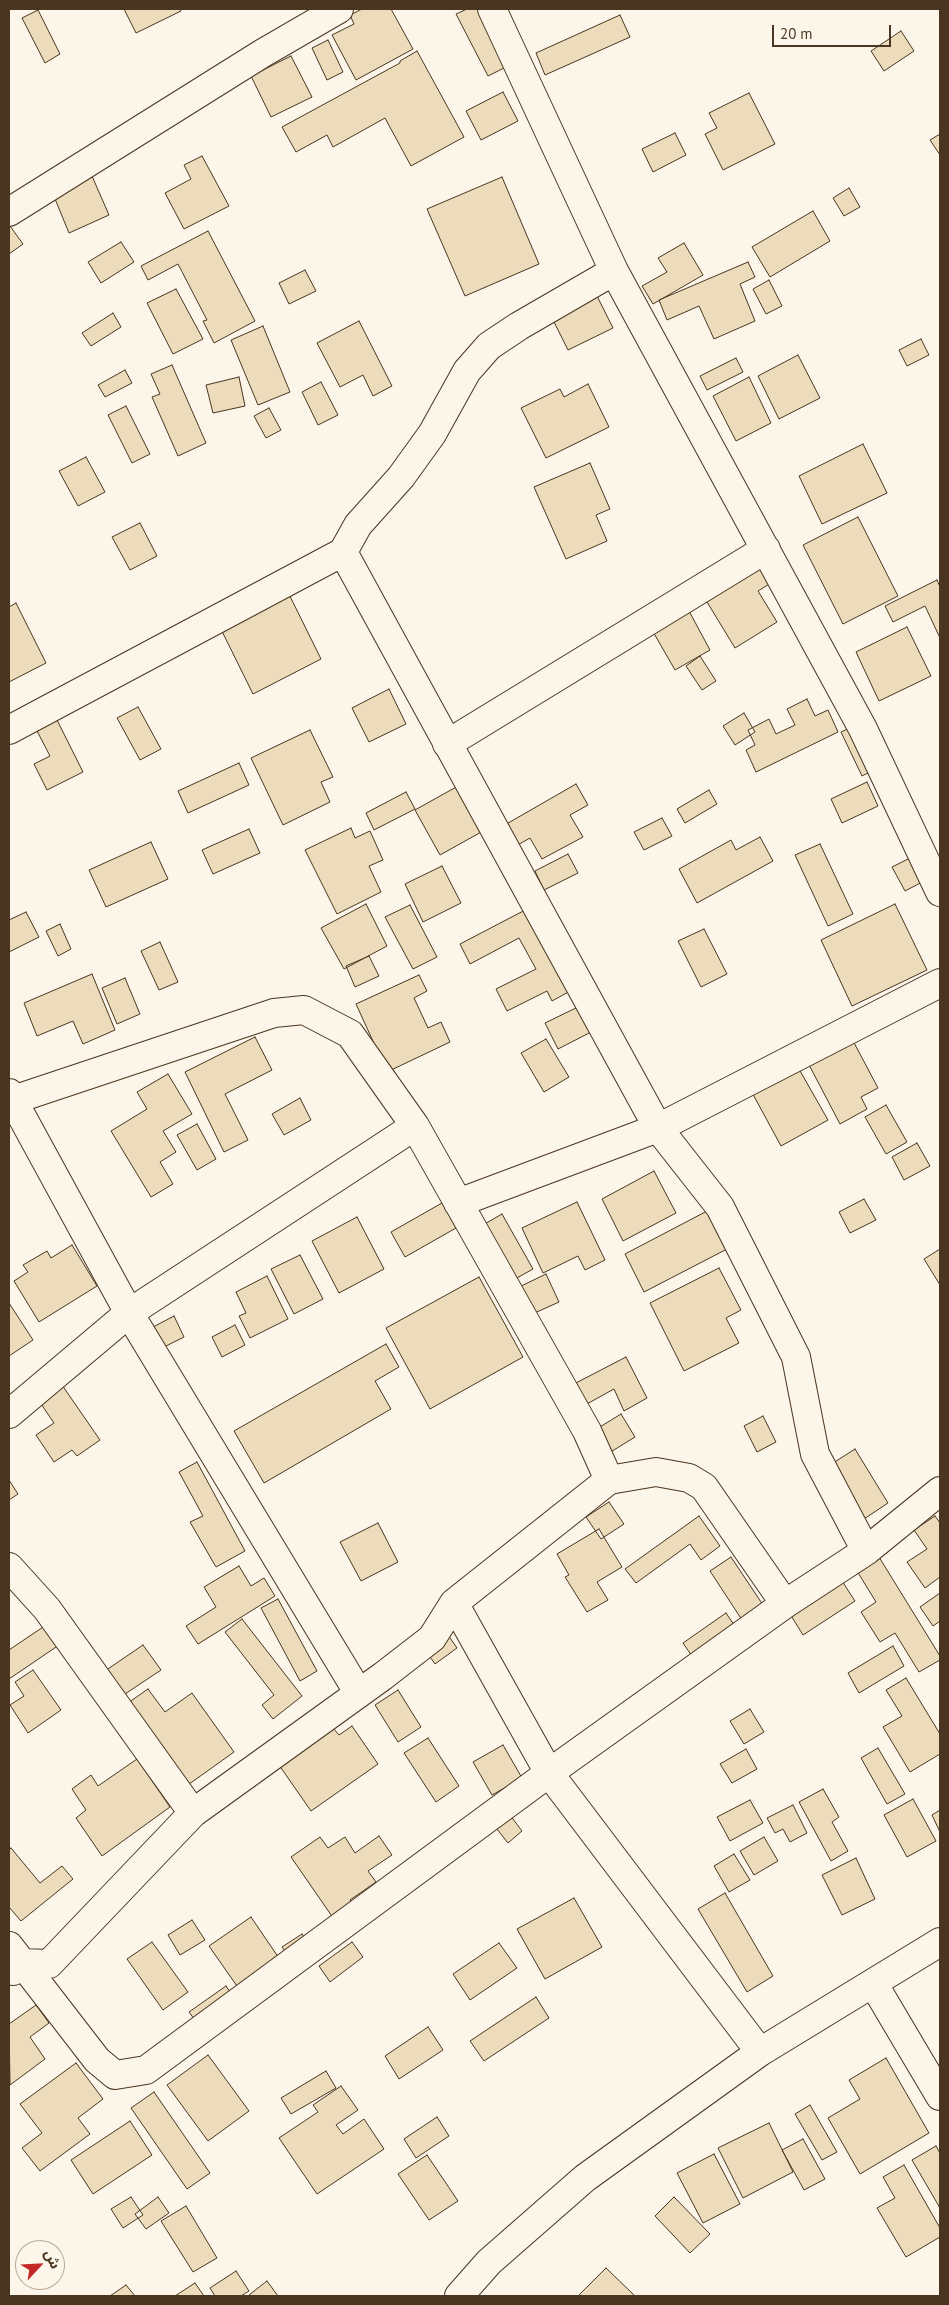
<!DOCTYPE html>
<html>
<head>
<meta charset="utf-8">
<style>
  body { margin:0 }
  #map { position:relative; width:949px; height:2305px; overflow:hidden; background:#fbf6e9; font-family:"PT Sans","Noto Sans Arabic",sans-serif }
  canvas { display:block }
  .frame { position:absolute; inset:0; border:10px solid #4a3520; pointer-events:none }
  .north { position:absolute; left:15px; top:2240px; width:50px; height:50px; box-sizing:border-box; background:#fbf6e9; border:1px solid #b4a999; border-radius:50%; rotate:65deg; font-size:14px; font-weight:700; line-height:20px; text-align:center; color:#4a3520 }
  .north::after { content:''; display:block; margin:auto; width:18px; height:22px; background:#c62828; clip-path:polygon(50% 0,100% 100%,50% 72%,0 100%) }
  .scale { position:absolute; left:772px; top:25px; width:119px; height:22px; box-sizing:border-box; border:2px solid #4a3520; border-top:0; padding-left:6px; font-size:15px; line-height:18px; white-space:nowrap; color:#4a3520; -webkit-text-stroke:4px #fbf6e9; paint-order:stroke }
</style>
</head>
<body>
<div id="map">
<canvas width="949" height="2305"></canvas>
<div class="frame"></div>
<div class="north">ش</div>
<div class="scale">20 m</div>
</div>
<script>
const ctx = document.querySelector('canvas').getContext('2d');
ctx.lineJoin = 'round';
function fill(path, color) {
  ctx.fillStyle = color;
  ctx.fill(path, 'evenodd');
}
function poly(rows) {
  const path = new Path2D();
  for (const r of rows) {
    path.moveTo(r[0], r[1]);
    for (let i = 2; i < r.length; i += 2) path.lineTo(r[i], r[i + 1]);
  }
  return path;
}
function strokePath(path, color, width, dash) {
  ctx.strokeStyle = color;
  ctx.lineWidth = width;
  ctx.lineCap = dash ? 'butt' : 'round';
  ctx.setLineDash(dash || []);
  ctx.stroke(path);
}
const building = poly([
  [124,9,180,9,181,11,136,33,124,9],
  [362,9,391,9,413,49,356,80,332,35,354,24,350,15,362,9],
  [467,9,483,9,512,64,488,76,456,14,467,9],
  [38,10,60,54,45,63,22,18,38,10],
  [620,15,630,37,545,75,536,53,620,15],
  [901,31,914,51,884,71,871,51,901,31],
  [328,40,343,72,327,80,312,48,328,40],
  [417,51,464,137,411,166,385,118,333,147,327,135,296,152,282,127,400,63,400,61,417,51],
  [291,56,312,97,271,117,251,76,291,56],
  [503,92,518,121,481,140,466,111,503,92],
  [749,93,775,144,723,170,705,134,717,128,709,113,749,93],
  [675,133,686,155,653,172,642,149,675,133],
  [940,134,940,155,930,140,940,134],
  [202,156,229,206,184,229,165,193,191,179,184,165,202,156],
  [92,176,109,215,69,233,53,194,92,176],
  [502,177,539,264,465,296,427,209,502,177],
  [849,188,860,207,844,216,833,198,849,188],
  [813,211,830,241,770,277,752,247,813,211],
  [10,226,23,244,9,254,9,227,10,226],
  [208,231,255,321,214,343,203,321,207,320,178,264,148,280,141,266,208,231],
  [121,242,134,262,101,283,88,262,121,242],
  [684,243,703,275,653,304,642,286,667,272,658,258,684,243],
  [748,262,755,277,740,284,755,321,714,339,699,306,667,320,659,300,748,262],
  [305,270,316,291,289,304,279,283,305,270],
  [589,280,613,328,568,350,544,302,589,280],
  [769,280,782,306,766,314,753,289,769,280],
  [176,289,203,339,173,354,147,303,176,289],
  [113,313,121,327,91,346,82,333,113,313],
  [359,321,392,386,373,396,363,375,340,387,317,343,359,321],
  [263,326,290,392,258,405,231,340,263,326],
  [921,339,929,355,907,366,899,350,921,339],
  [798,355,820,398,779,419,758,376,798,355],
  [736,358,743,372,707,390,700,376,736,358],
  [172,365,206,443,178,456,152,397,160,394,151,374,172,365],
  [125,370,132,383,105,397,98,385,125,370],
  [239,377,245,406,213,413,206,385,239,377],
  [749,377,771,423,736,441,713,396,749,377],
  [321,382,338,415,318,425,302,392,321,382],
  [588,384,609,427,546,458,521,408,560,389,564,397,588,384],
  [126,406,150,454,132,463,108,415,126,406],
  [269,408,281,430,266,438,254,416,269,408],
  [863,444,887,493,822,524,799,476,863,444],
  [86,457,105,492,78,506,59,471,86,457],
  [590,463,610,509,596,515,607,541,566,559,534,487,590,463],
  [858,517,898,596,843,624,803,545,858,517],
  [140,523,157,556,130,570,112,537,140,523],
  [760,564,771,583,758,591,777,622,735,648,704,597,760,564],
  [279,574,321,659,253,694,210,607,279,574],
  [937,580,940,587,940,638,925,606,893,622,885,606,937,580],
  [16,603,46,663,9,682,9,607,16,603],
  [689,611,710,650,675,670,652,630,689,611],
  [907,627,931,676,879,701,856,652,907,627],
  [700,656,716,681,702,690,686,666,700,656],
  [389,689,406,724,369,742,352,708,389,689],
  [807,699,815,716,828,710,838,732,756,772,746,750,755,745,748,730,769,719,776,734,795,725,787,709,807,699],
  [138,707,161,749,140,760,117,718,138,707],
  [744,713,755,732,735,745,723,726,744,713],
  [57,720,83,772,47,790,34,764,50,756,37,731,57,720],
  [865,721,885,764,862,776,841,732,865,721],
  [310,730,333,777,321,782,330,802,283,825,251,758,310,730],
  [239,763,249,785,188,813,178,791,239,763],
  [867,782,878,806,842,823,831,799,867,782],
  [576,784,588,805,570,815,583,837,542,859,530,838,514,847,503,826,576,784],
  [458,786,483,831,440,855,415,810,458,786],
  [709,790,717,804,685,823,677,809,709,790],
  [406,792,415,809,374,830,366,813,406,792],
  [662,818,672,836,644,850,634,832,662,818],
  [351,828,355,838,370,831,383,860,369,866,381,892,337,914,305,850,351,828],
  [249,829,260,853,213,874,202,850,249,829],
  [760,837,773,861,697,903,679,869,731,840,736,850,760,837],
  [151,842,168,879,106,907,89,870,151,842],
  [820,844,853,914,828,926,795,855,820,844],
  [568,854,578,873,544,890,535,871,568,854],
  [918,854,930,878,905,891,892,867,918,854],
  [442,866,461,903,423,922,405,884,442,866],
  [366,904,387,946,344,969,321,928,366,904],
  [895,904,927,970,852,1006,821,940,895,904],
  [410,905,437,957,413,969,385,917,410,905],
  [529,908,572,990,552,1001,547,991,507,1011,496,989,536,969,519,938,470,964,460,944,529,908],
  [26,912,39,937,9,952,9,920,26,912],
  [60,924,71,949,58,956,46,931,60,924],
  [704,929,727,974,701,987,678,941,704,929],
  [160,942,178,982,159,990,141,951,160,942],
  [369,956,379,976,355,987,346,966,369,956],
  [92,974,115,1030,83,1044,73,1021,37,1036,24,1003,92,974],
  [419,975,427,991,414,998,428,1028,441,1022,450,1042,387,1072,356,1004,419,975],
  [125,978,140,1014,117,1024,102,988,125,978],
  [580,1006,593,1031,558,1049,545,1023,580,1006],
  [255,1037,272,1070,225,1094,248,1140,224,1152,185,1072,255,1037],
  [851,1037,878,1088,861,1097,867,1109,840,1124,807,1061,851,1037],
  [546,1039,569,1077,544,1092,521,1053,546,1039],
  [795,1062,828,1120,781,1146,749,1087,795,1062],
  [168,1074,192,1114,163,1131,176,1152,160,1162,173,1184,151,1197,111,1131,147,1109,137,1092,168,1074],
  [300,1098,311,1120,284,1135,272,1114,300,1098],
  [886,1105,907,1142,886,1154,865,1117,886,1105],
  [197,1124,216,1159,197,1170,177,1135,197,1124],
  [917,1143,930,1166,904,1180,892,1157,917,1143],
  [654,1171,676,1213,623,1241,602,1199,654,1171],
  [864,1199,876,1220,850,1233,839,1212,864,1199],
  [577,1202,605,1260,585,1270,578,1256,543,1273,522,1228,577,1202],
  [442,1203,456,1228,405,1257,391,1232,442,1203],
  [709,1210,729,1248,644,1292,625,1254,709,1210],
  [502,1214,533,1269,506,1284,476,1229,502,1214],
  [357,1217,384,1269,339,1293,312,1241,357,1217],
  [72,1245,97,1286,39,1322,14,1281,28,1272,23,1265,47,1251,51,1258,72,1245],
  [940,1249,940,1285,924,1259,940,1249],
  [300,1255,323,1299,294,1314,271,1269,300,1255],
  [719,1268,741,1310,726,1318,739,1343,684,1371,650,1303,719,1268],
  [546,1274,559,1302,528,1316,515,1289,546,1274],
  [267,1276,288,1319,250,1338,239,1316,246,1313,236,1292,267,1276],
  [479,1277,523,1357,430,1409,386,1328,479,1277],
  [9,1303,33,1340,9,1356,9,1303],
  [174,1316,184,1337,146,1356,136,1336,174,1316],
  [235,1325,245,1345,222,1357,212,1337,235,1325],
  [386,1344,399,1367,375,1381,391,1409,264,1483,234,1431,386,1344],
  [626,1357,647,1398,624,1411,614,1389,585,1405,574,1384,626,1357],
  [62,1385,100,1440,77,1456,72,1450,54,1462,36,1435,54,1423,39,1401,62,1385],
  [621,1414,635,1437,609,1453,595,1430,621,1414],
  [763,1416,776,1442,757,1452,744,1426,763,1416],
  [855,1449,888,1503,864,1519,830,1465,855,1449],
  [197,1462,245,1551,216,1567,190,1522,203,1516,179,1472,197,1462],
  [9,1480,18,1494,9,1500,9,1480],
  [609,1502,624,1524,601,1539,586,1517,609,1502],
  [699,1516,720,1546,701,1560,690,1544,636,1583,625,1569,699,1516],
  [935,1516,940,1523,940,1577,925,1588,907,1562,927,1549,914,1530,935,1516],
  [378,1523,398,1562,361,1581,340,1542,378,1523],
  [599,1529,622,1567,597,1582,608,1600,587,1612,565,1577,569,1575,557,1554,599,1529],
  [731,1557,765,1608,744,1623,710,1571,731,1557],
  [879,1557,940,1656,940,1660,919,1672,895,1633,880,1642,861,1612,876,1602,857,1571,879,1557],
  [239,1566,251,1586,264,1578,275,1596,198,1644,186,1626,216,1607,204,1587,239,1566],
  [842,1581,855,1601,803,1635,790,1614,842,1581],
  [940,1593,940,1621,933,1626,920,1607,940,1593],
  [278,1599,317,1671,300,1681,261,1608,278,1599],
  [726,1613,741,1635,698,1665,683,1643,726,1613],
  [242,1619,302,1696,273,1719,262,1705,274,1695,225,1632,242,1619],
  [439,1622,457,1648,435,1664,417,1638,439,1622],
  [49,1623,62,1643,9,1679,9,1650,49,1623],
  [143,1645,161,1670,119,1698,102,1673,143,1645],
  [893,1646,904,1666,859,1693,848,1673,893,1646],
  [33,1670,61,1710,28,1733,10,1705,24,1696,15,1682,33,1670],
  [906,1678,940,1734,940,1754,910,1772,883,1727,902,1716,886,1690,906,1678],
  [148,1689,165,1712,192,1693,234,1752,185,1787,125,1705,148,1689],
  [398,1690,421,1727,398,1742,375,1705,398,1690],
  [750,1709,764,1732,744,1744,730,1721,750,1709],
  [352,1726,378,1764,311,1811,279,1765,333,1728,339,1735,352,1726],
  [428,1738,459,1786,436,1802,404,1753,428,1738],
  [503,1745,522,1778,492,1795,473,1762,503,1745],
  [878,1748,905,1794,887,1804,861,1758,878,1748],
  [746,1749,757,1769,732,1783,720,1764,746,1749],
  [137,1759,170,1807,102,1856,76,1818,86,1810,72,1789,91,1775,98,1786,137,1759],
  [823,1789,839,1817,832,1822,848,1851,831,1861,799,1802,823,1789],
  [913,1799,936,1841,907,1857,884,1815,913,1799],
  [750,1800,763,1823,730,1841,717,1817,750,1800],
  [793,1805,807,1833,790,1842,783,1829,775,1833,767,1818,793,1805],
  [504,1807,522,1831,508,1843,489,1819,504,1807],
  [940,1810,940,1832,932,1815,940,1810],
  [379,1836,392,1855,368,1871,376,1882,350,1900,358,1911,338,1925,291,1857,320,1837,328,1848,345,1837,355,1853,379,1836],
  [764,1837,778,1861,754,1875,740,1851,764,1837],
  [11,1848,40,1883,62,1866,73,1879,21,1921,9,1907,9,1850,11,1848],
  [734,1854,750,1880,729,1892,714,1866,734,1854],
  [856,1858,875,1899,842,1915,822,1875,856,1858],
  [725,1893,773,1976,747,1992,698,1909,725,1893],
  [574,1898,602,1947,545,1979,517,1929,574,1898],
  [251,1917,285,1967,239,1989,209,1946,251,1917],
  [192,1920,205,1940,180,1955,168,1935,192,1920],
  [302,1934,312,1948,293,1962,282,1947,302,1934],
  [152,1942,188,1992,163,2010,127,1959,152,1942],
  [352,1942,363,1957,330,1982,319,1966,352,1942],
  [499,1943,517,1968,470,2000,453,1974,499,1943],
  [226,1986,239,2005,202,2030,189,2012,226,1986],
  [536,1997,549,2018,484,2061,470,2041,536,1997],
  [36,2005,49,2023,30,2037,45,2059,10,2085,9,2024,36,2005],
  [428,2027,443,2050,399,2079,385,2056,428,2027],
  [208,2055,249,2111,208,2141,167,2085,208,2055],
  [886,2058,929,2133,860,2174,828,2118,860,2099,849,2080,886,2058],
  [76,2063,103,2099,78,2118,90,2134,40,2171,22,2148,42,2133,20,2104,76,2063],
  [326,2071,336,2088,291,2114,281,2098,326,2071],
  [341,2086,358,2110,336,2125,343,2134,364,2119,384,2149,317,2194,279,2138,318,2112,313,2105,341,2086],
  [154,2092,210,2173,187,2189,131,2108,154,2092],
  [810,2105,837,2152,822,2160,795,2114,810,2105],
  [437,2117,449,2136,416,2158,404,2139,437,2117],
  [130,2121,152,2155,93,2194,71,2160,130,2121],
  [769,2123,793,2172,743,2198,718,2148,769,2123],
  [803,2139,825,2179,804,2190,782,2150,803,2139],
  [936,2146,940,2153,940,2208,912,2160,936,2146],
  [714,2154,740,2204,703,2223,677,2173,714,2154],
  [427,2155,458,2201,429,2220,398,2174,427,2155],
  [904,2165,940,2228,940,2237,906,2257,877,2208,895,2198,883,2177,904,2165],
  [131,2197,143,2215,123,2228,111,2209,131,2197],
  [158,2197,169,2213,146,2229,135,2214,158,2197],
  [674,2197,710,2234,690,2253,655,2216,674,2197],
  [186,2206,217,2258,193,2272,161,2221,186,2206],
  [606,2268,635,2296,578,2296,606,2268],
  [236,2271,249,2291,241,2296,215,2296,210,2288,236,2271],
  [267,2281,278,2296,249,2296,249,2295,267,2281],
  [195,2283,204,2296,175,2296,195,2283],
  [126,2285,135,2296,110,2296,126,2285]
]);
const minor = poly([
  [492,9,614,271,863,729,940,892],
  [9,212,263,53,339,9],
  [343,552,658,1128,720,1207,796,1357,815,1454,866,1551],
  [9,730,343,552,358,525,401,477,432,434,467,371,489,346,519,326,614,271],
  [447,744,766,549],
  [9,1093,129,1313,358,1692],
  [13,1100,274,1013,304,1010,350,1034,415,1126,587,1431,609,1480,454,1603],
  [458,1203,658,1128,940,983],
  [9,1414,129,1313,415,1126],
  [609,1480,656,1472,689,1478,704,1487,785,1604],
  [9,1567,47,1609,193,1813],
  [9,1946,97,2060,115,2075,146,2070,549,1773,785,1604,866,1551,940,1491],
  [13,1971,22,1963,49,1964,193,1813,383,1676,432,1638,454,1603,549,1773,760,2052],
  [873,1983,940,2096],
  [459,2296,489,2262,585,2178,760,2052,940,1942]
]);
fill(building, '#ecdcbc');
strokePath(building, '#4a3520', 1);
strokePath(minor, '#4a3520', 30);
strokePath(minor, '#fbf6e9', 28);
</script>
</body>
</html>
